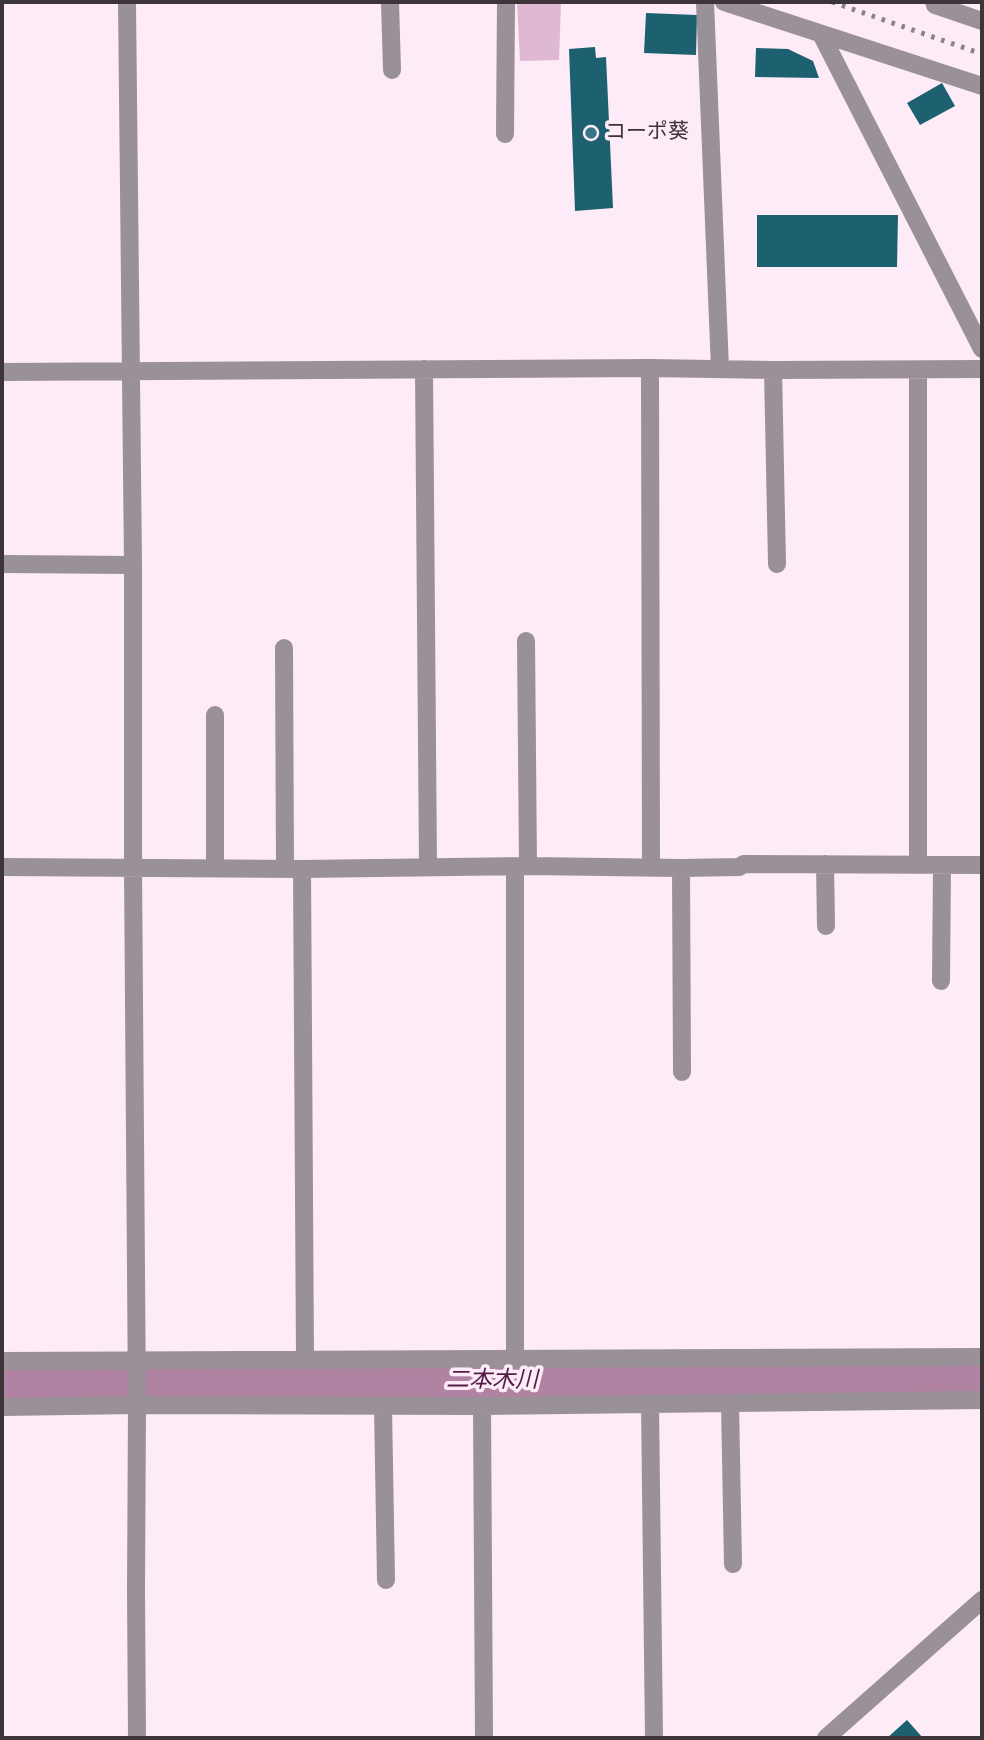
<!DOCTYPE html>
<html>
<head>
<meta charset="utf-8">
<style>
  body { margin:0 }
  #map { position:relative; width:984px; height:1740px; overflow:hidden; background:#fdebf7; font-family:"Titillium Web",sans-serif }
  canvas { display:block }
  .frame { position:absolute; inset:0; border:4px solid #3c3439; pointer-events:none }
</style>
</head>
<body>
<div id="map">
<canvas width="984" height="1740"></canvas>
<div class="frame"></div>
</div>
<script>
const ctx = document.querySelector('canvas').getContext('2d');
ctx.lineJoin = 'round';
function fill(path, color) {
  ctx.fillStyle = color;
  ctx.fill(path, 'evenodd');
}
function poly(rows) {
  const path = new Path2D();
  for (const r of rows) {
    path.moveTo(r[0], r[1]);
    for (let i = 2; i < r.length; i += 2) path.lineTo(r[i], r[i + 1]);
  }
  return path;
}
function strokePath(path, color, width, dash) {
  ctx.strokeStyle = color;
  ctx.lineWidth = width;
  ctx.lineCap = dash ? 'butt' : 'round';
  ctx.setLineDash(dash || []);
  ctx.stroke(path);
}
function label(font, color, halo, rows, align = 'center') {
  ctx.font = font + ' "Titillium Web","Noto Sans JP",sans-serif';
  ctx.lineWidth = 7;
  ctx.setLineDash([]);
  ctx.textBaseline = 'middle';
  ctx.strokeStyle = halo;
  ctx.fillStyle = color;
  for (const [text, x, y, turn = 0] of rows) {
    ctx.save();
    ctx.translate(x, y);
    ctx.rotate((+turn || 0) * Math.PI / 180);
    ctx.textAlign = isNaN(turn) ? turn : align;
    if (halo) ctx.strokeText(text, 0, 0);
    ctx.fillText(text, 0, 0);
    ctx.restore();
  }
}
const green = poly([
  [517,2,561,2,559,60,520,61]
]);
const river = poly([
  [2,1382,153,1380,982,1380]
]);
const building = poly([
  [646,13,697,15,696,55,644,53],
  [595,47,596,58,606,57,613,208,575,211,569,49],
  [756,48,788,49,813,61,819,78,755,77],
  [942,83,955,106,920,125,907,103],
  [757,215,898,215,897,267,757,267],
  [907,1720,923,1738,887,1738]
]);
const minor = poly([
  [127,2,133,565,133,867,137,1405,136,1590,137,1738],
  [390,2,392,70],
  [705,2,720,369],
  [724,2,982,86],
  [934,2,935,5,982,21],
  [821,34,982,349],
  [505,134,506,2],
  [650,368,651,868],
  [424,369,428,867],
  [773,370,777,564],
  [2,372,650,368,773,370,982,369],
  [2,564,133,565],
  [526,641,528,866],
  [284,648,285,869],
  [825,864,826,926],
  [918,865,918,370],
  [2,867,302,869,528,866,681,868,739,867,744,864,982,865],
  [215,868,215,715],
  [681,868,682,1072],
  [302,869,305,1359],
  [941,981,942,865],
  [515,1358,515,866],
  [2,1361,982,1357],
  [730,1403,733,1564],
  [650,1404,654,1738],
  [383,1406,386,1580],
  [482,1406,484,1738],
  [2,1407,137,1405,482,1406,982,1400],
  [826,1738,982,1600]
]);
const rail = poly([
  [832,2,982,54]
]);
const markers = [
  [591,133,7,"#347688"]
];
const poiNames = [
  ["コーポ葵",605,133]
];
const waterNames = [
  ["二本木川",492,1381]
];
fill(green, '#dfb8d3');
strokePath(river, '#b083a2', 56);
fill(building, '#1d6070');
strokePath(minor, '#9a9097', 18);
strokePath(rail, '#8d8189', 5, [3.5, 7]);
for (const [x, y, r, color] of markers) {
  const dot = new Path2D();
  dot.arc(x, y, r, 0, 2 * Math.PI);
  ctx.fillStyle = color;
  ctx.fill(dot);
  strokePath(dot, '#fdebf7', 2.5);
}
label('21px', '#3c3439', '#fdebf7', poiNames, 'left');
label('italic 23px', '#531c46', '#fdebf7', waterNames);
</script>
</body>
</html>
